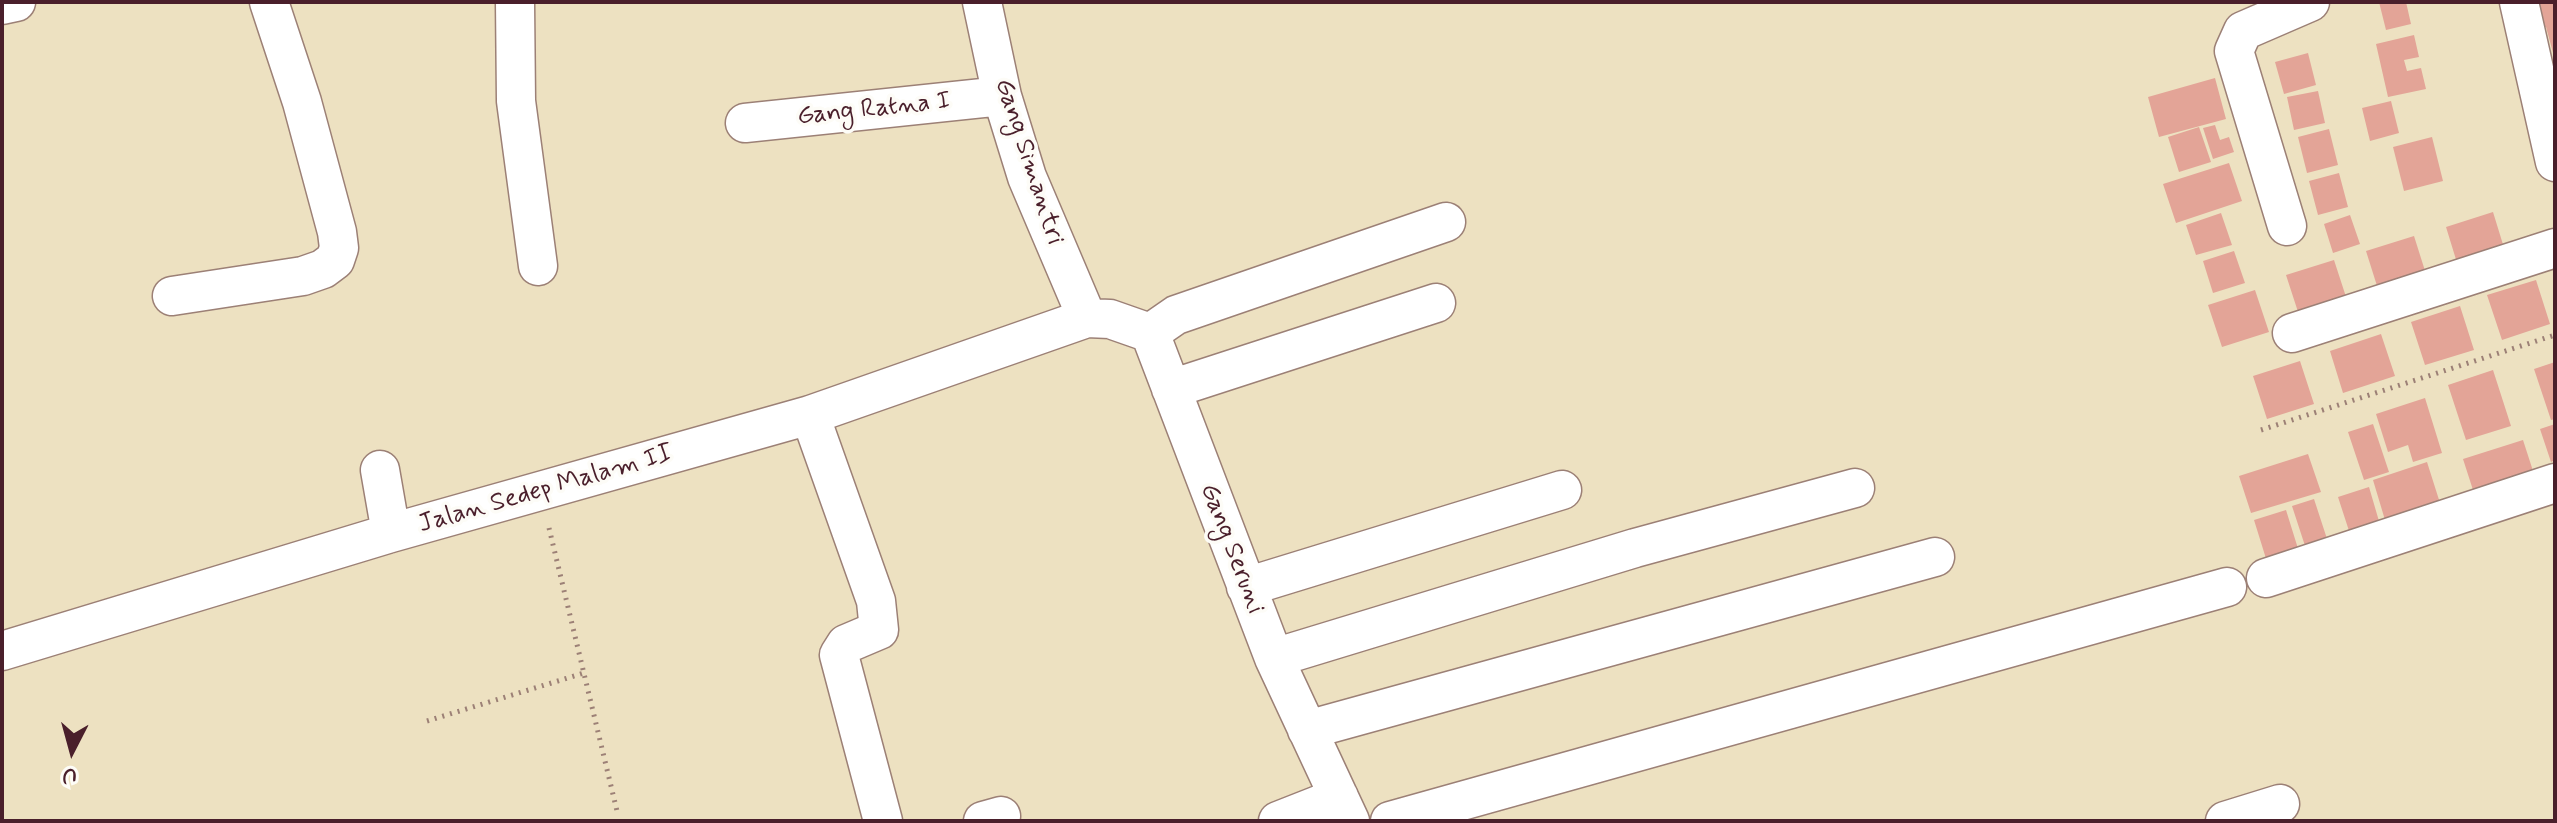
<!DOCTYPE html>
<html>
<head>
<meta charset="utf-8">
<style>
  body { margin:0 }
  #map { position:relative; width:2557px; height:823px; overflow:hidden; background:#ede1c1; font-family:Mynerve,sans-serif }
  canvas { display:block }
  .frame { position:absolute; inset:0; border:4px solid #4a1f2b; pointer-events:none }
  .north { position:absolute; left:32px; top:711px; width:80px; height:80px; -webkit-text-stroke:6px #fdfcf7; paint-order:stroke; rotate:186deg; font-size:22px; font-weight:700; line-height:32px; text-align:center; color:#4a1f2b }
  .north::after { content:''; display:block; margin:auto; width:28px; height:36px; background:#4a1f2b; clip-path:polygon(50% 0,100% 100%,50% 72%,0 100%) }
</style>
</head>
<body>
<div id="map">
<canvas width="2557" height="823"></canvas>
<div class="frame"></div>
<div class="north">U</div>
</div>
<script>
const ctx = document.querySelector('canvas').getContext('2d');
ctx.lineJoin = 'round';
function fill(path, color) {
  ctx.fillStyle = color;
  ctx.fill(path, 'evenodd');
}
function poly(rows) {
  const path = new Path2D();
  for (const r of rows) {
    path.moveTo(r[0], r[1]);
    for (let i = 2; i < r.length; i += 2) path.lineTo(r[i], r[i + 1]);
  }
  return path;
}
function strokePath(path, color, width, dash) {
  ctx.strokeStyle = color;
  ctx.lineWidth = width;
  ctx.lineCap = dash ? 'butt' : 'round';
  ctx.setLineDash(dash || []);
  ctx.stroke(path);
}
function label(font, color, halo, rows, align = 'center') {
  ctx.font = font + ' Mynerve,sans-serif';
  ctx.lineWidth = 7;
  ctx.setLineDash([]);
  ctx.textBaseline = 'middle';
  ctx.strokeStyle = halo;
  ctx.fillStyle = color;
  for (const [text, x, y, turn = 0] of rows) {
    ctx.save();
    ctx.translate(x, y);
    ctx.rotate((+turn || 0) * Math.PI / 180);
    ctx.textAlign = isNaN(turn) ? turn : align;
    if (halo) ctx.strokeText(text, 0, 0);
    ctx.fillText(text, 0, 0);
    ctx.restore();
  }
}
const building = poly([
  [2379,2,2406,2,2411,24,2386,30],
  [2527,2,2555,2,2555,60,2546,27,2534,29],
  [2414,35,2419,57,2404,60,2407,71,2421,68,2426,89,2388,97,2376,44],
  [2308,53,2316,85,2284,94,2275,62],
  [2215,78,2226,119,2159,137,2148,97],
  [2318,91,2325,123,2294,130,2287,97],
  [2391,101,2399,133,2370,141,2362,108],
  [2215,125,2220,140,2229,137,2234,152,2213,159,2203,128],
  [2199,127,2211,162,2179,172,2168,137],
  [2329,129,2338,165,2307,173,2298,137],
  [2432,137,2443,181,2404,191,2393,147],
  [2229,163,2242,201,2176,223,2163,184],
  [2339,173,2348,207,2318,215,2309,181],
  [2493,212,2505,251,2458,266,2446,227],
  [2221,213,2232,245,2196,255,2186,225],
  [2350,215,2360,244,2333,253,2324,224],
  [2414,236,2426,274,2378,289,2366,251],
  [2234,251,2245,283,2213,293,2203,261],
  [2334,260,2348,303,2300,318,2286,275],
  [2536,280,2550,324,2502,340,2487,295],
  [2255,290,2269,332,2222,347,2208,305],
  [2460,306,2474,350,2425,365,2411,322],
  [2381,334,2395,376,2343,393,2330,351],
  [2300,361,2314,404,2267,419,2253,376],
  [2555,362,2555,419,2551,420,2534,369],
  [2493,370,2511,426,2466,440,2448,385],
  [2425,398,2442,453,2413,462,2408,445,2388,452,2376,414],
  [2373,424,2389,472,2364,480,2348,432],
  [2555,424,2555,460,2551,462,2540,429],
  [2523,440,2533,471,2473,490,2463,459],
  [2308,454,2321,492,2251,513,2239,476],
  [2427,462,2440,503,2385,520,2373,480],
  [2369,487,2381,528,2351,537,2338,497],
  [2314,499,2330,548,2308,555,2292,506],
  [2286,510,2300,555,2268,565,2254,520]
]);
const path = poly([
  [2261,430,2555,335],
  [549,528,617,811],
  [427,721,584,673]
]);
const minor = poly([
  [515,2,516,101,538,266],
  [982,2,1002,96,1027,177,1087,318],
  [2519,2,2555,162],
  [2,5,16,2],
  [745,123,1002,96],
  [2287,226,2234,51,2243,31,2310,2],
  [172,296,303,276,323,269,335,260,339,248,337,232,302,102,269,2],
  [1150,333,1176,315,1446,222],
  [2292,333,2555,248],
  [1171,389,1436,303],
  [810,415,876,601,879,630,846,644,839,655,883,821],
  [380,470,391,533],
  [2266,578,2555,483],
  [1246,587,1562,490],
  [2,651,391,533,810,415,1087,318,1110,319,1150,333,1274,658,1350,821],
  [1274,658,1635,548,1855,488],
  [1307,730,1935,557],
  [983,821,1001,816],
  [1278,821,1339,797],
  [1390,821,2227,587],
  [2225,821,2280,804]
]);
const streetNames = [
  ["Gang Ratna I",874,110,-6],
  ["Gang Simantri",1028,162,72],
  ["Jalan Sedep Malam II",546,490,-16],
  ["Gang Seruni",1231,549,69]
];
fill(building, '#e3a497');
strokePath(minor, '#9c8076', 41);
strokePath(path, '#9c8076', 5, [2, 6]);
strokePath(minor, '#fff', 38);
label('26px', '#4a1f2b', '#fdfcf7', streetNames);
</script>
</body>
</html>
